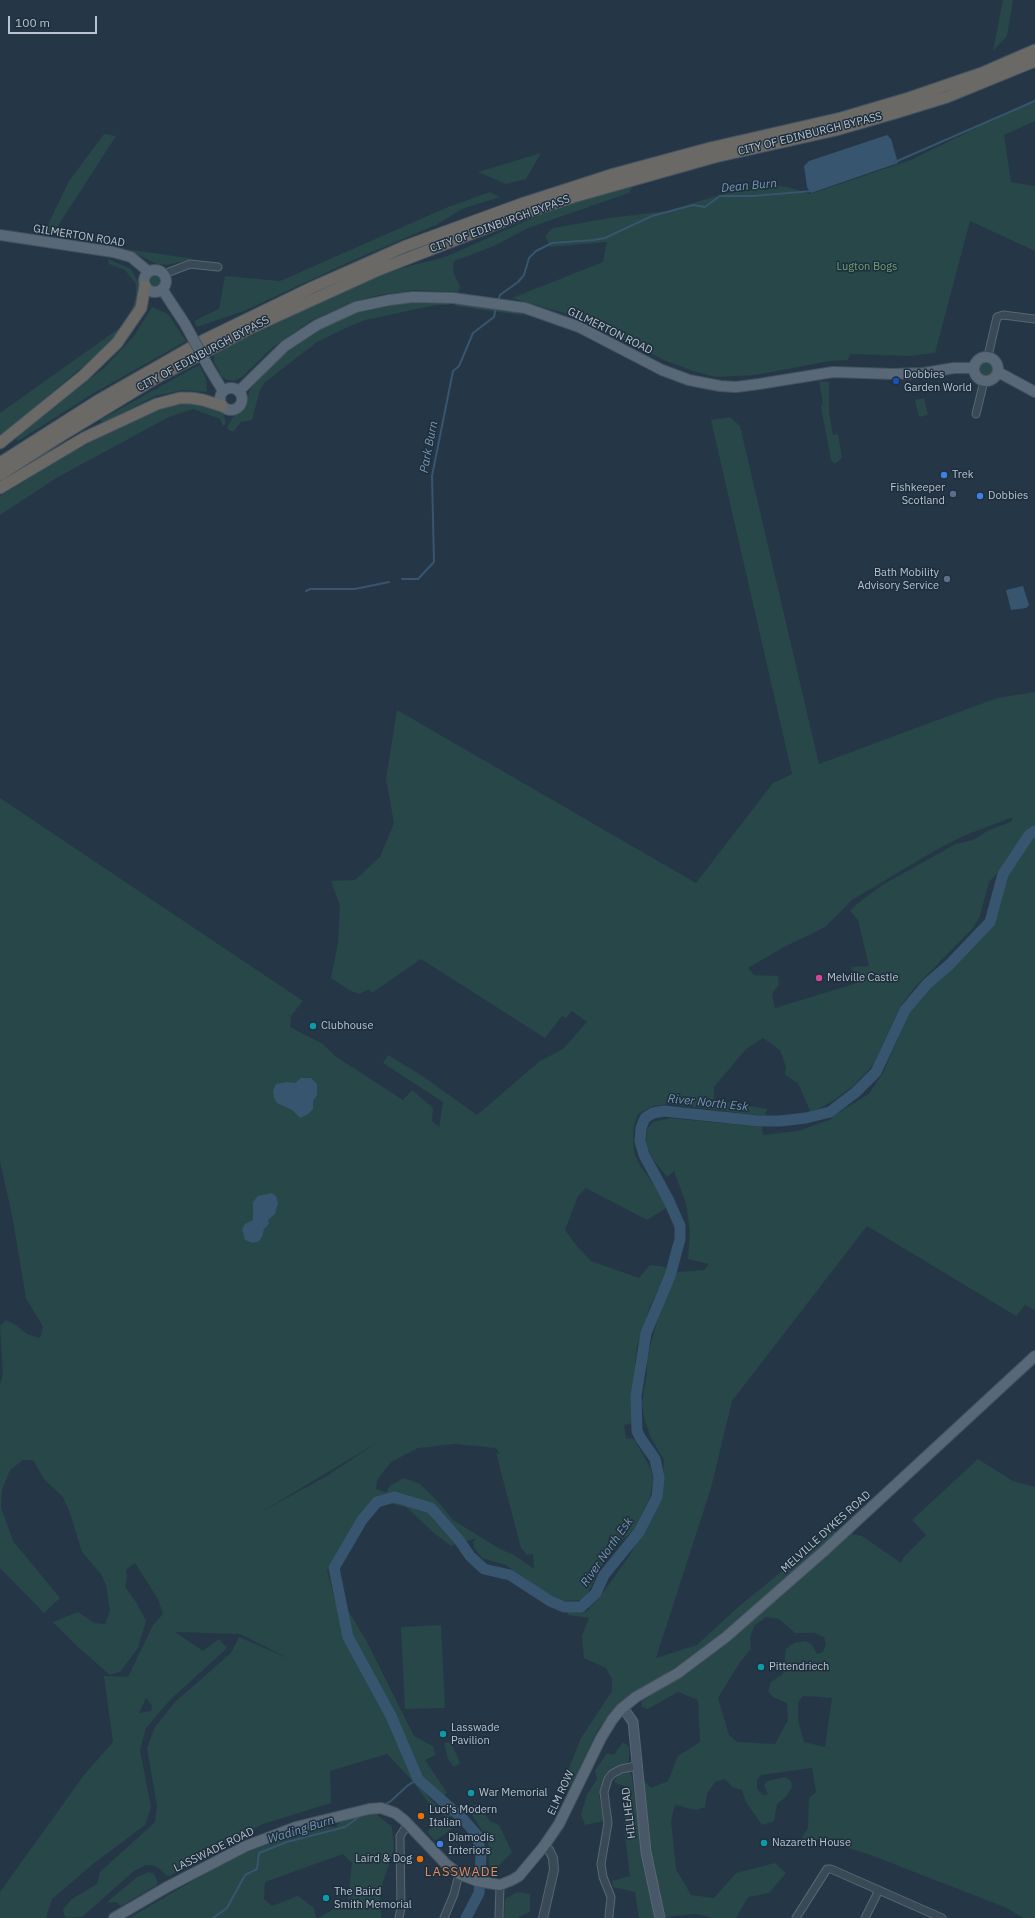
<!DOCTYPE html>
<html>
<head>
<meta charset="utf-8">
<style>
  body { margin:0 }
  #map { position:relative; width:1035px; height:1918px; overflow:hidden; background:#253747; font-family:"IBM Plex Sans",sans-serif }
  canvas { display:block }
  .scale { position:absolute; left:8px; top:16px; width:89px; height:18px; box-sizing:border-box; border:2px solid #b8c3cf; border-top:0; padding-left:5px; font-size:12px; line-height:14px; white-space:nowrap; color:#b8c3cf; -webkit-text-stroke:3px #1e2e3c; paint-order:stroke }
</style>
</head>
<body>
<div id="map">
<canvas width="1035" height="1918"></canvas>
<div class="scale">100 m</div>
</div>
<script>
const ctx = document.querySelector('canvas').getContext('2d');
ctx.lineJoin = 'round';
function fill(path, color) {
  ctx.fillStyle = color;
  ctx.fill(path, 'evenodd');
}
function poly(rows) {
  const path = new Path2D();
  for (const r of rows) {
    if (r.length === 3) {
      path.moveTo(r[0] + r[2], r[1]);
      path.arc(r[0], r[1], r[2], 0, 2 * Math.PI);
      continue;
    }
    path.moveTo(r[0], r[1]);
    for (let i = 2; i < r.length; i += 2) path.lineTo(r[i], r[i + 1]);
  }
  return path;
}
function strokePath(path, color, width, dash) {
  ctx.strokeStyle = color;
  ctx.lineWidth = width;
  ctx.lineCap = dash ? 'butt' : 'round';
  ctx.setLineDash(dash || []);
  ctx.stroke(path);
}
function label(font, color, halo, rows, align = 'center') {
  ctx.font = font + ' "IBM Plex Sans",sans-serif';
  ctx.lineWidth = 3;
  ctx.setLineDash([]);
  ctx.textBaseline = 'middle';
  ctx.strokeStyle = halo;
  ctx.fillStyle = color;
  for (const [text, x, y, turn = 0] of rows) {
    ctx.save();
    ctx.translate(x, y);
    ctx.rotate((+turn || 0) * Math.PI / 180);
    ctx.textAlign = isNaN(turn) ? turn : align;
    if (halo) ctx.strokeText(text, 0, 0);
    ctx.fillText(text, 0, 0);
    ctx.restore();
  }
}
const green = poly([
  [1003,0,1013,0,1007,36,993,51],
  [1035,99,1035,121,1004,135,1011,182,1035,186,1035,251,970,221,935,353,908,356,850,354,848,360,830,361,756,375,716,377,693,371,664,360,574,316,512,298,603,262,607,242,550,247,545,236,553,228,609,218,667,211,723,194,778,186,788,187,810,194,911,160],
  [104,134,116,136,52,235,44,233,69,181],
  [541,153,526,179,506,184,478,172],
  [633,186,629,193,528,228,494,246,454,261,453,272,460,286,458,292,415,290,379,295,347,304,312,320,273,347,242,377,234,381,227,380,222,377,214,362,214,354,229,346,386,272,445,257,555,208],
  [490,192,500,197,462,209,436,225,358,258,244,311,197,327,194,321,219,309,225,276,280,281,448,207],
  [126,249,194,259,166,265,157,264],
  [108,259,131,269,138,282,140,296,135,313,116,338,0,437,0,413,121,327,132,309,136,296,136,284,125,270,109,264],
  [155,281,7],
  [414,301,449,303,449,305,436,305,365,320,348,327,317,342,264,383,260,390,252,420,241,422,234,431,230,431,227,428,233,417,246,408,249,392,255,381,288,347,338,318,374,306],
  [458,303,499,308,528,316,455,306],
  [152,307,168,314,186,341,94,393,18,441,15,437,105,367,134,336],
  [986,369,9],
  [199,365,206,379,207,392,182,390,155,396,103,423,100,420],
  [819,381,829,382,829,413,833,435,838,434,842,458,835,464,831,460,821,407,823,403],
  [924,398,928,415,919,417,915,400],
  [195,403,205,405,223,413,226,423,223,426,220,419,193,409,169,417,58,477,0,515,0,496,75,450,148,414,169,406],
  [730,417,740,426,819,764,997,698,1035,692,1035,826,1023,835,998,872,989,882,980,916,973,928,915,987,901,1005,873,1065,852,1087,831,1102,811,1113,798,1083,785,1075,786,1067,780,1050,763,1038,746,1049,714,1087,714,1100,767,1109,765,1116,669,1104,653,1106,638,1114,634,1125,633,1136,634,1153,641,1167,669,1206,647,1220,586,1188,578,1196,565,1230,576,1245,591,1261,639,1278,650,1265,665,1267,667,1271,649,1309,637,1346,632,1393,633,1423,624,1425,626,1438,634,1439,651,1469,653,1481,650,1497,634,1531,623,1539,605,1560,584,1600,562,1601,548,1595,506,1565,482,1558,474,1548,473,1542,477,1538,451,1546,434,1533,406,1507,392,1504,386,1493,372,1504,360,1519,327,1570,345,1638,386,1714,411,1773,431,1800,451,1815,448,1820,428,1802,411,1779,387,1754,330,1771,331,1803,263,1824,193,1860,194,1862,170,1876,166,1875,160,1869,153,1865,146,1865,134,1871,82,1917,67,1918,64,1915,63,1909,72,1899,97,1884,100,1872,155,1822,157,1806,147,1748,155,1727,175,1702,231,1653,239,1637,290,1659,240,1634,175,1632,203,1651,219,1639,227,1648,170,1700,146,1728,140,1750,151,1808,145,1825,93,1864,52,1899,46,1918,0,1918,0,1892,84,1775,113,1742,104,1676,128,1677,153,1625,163,1614,158,1599,135,1563,126,1570,127,1577,125,1587,136,1602,146,1621,138,1648,121,1671,110,1675,78,1647,53,1622,78,1612,94,1623,105,1624,110,1611,106,1585,101,1574,82,1552,70,1513,63,1497,44,1479,33,1460,23,1460,10,1470,2,1490,1,1507,13,1541,60,1598,44,1613,0,1568,0,1385,3,1374,0,1326,6,1320,16,1325,27,1334,40,1338,43,1327,26,1298,12,1215,0,1161,0,798,303,1001,291,1016,287,1014,291,1017,290,1027,323,1044,335,1056,403,1100,412,1090,433,1108,432,1121,439,1127,443,1102,383,1063,388,1055,421,1075,477,1115,540,1061,563,1049,587,1022,572,1011,566,1018,562,1016,545,1038,421,959,372,993,369,989,359,994,349,990,331,978,338,943,340,905,331,881,355,880,380,857,394,823,386,779,397,710,696,883,773,783,792,774,711,420],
  [1013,817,1011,822,989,830,973,840,956,844,884,884,858,903,850,911,858,920,869,966,851,967,857,983,775,1008,772,994,779,984,778,976,754,975,748,968,784,947,825,927,852,900,936,850,963,836],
  [378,1442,325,1477,263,1511],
  [455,1444,496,1448,500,1454,496,1453,521,1548,527,1555,533,1554,534,1569,514,1555,500,1549,453,1520,441,1505,420,1484,404,1478,391,1485,386,1492,376,1489,377,1480,391,1462,418,1448],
  [146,1698,152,1705,151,1711,139,1713],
  [1035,837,1035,1310,1025,1305,1016,1316,867,1226,732,1401,711,1488,656,1658,697,1645,737,1608,831,1531,862,1536,901,1563,903,1558,926,1535,912,1520,978,1459,1013,1481,1035,1487,1035,1918,1023,1918,1007,1908,868,1854,819,1839,807,1844,801,1839,808,1828,809,1798,816,1792,812,1768,761,1775,757,1780,757,1789,763,1795,768,1794,764,1785,768,1781,785,1777,791,1781,792,1787,786,1797,777,1804,774,1821,762,1825,746,1802,742,1790,732,1787,725,1779,715,1782,707,1794,705,1807,696,1810,675,1805,671,1821,676,1869,691,1895,714,1898,736,1873,775,1863,786,1873,769,1893,748,1897,736,1918,713,1918,696,1914,664,1917,650,1854,641,1778,651,1788,668,1781,678,1756,700,1742,698,1700,678,1692,648,1709,641,1707,642,1701,696,1667,698,1658,690,1658,622,1701,598,1729,570,1788,562,1786,581,1738,612,1691,612,1679,606,1668,584,1658,582,1636,589,1618,568,1615,567,1611,586,1612,602,1594,630,1555,661,1498,664,1460,651,1438,644,1418,642,1403,647,1372,647,1357,663,1301,677,1272,704,1270,709,1264,688,1259,690,1232,686,1203,674,1171,667,1177,653,1159,646,1145,647,1129,653,1122,670,1118,762,1127,763,1135,798,1131,832,1119,831,1117,869,1094,883,1073,910,1010,928,988,969,950,994,923,1002,897,1006,876,1018,854],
  [766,1617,779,1619,795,1633,814,1633,824,1637,826,1644,823,1652,817,1654,812,1645,806,1641,794,1643,786,1649,783,1674,771,1682,768,1691,773,1697,787,1703,788,1720,775,1744,737,1742,729,1735,718,1698,740,1662,751,1649,750,1638,754,1626],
  [803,1696,832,1698,825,1747,804,1742,798,1720,798,1702],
  [345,1611,349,1612,366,1640,414,1736,433,1746,435,1755,425,1760,447,1793,443,1795,423,1776,354,1637],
  [441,1625,445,1708,405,1709,401,1627],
  [451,1742,460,1763,454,1767,448,1759,444,1743],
  [623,1742,629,1747,629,1760,627,1764,617,1766,609,1773,599,1796,604,1821,585,1825,581,1814,587,1795,597,1779,595,1771,607,1753,614,1755],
  [624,1772,631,1772,643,1859,655,1918,639,1918,635,1892,613,1887,612,1881,630,1876,624,1827,626,1787,614,1782,617,1777],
  [473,1805,479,1805,490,1821,499,1825,512,1852,495,1870,489,1865,488,1840,472,1815],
  [374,1812,392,1827,394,1849,380,1891,381,1918,318,1918,349,1901,352,1903,348,1899,352,1863,343,1854,265,1882,264,1899,272,1906,298,1896,314,1908,316,1918,129,1918,249,1848,319,1826,336,1827,343,1819],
  [440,1818,452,1829,435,1841,427,1832],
  [149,1872,154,1874,157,1880,158,1883,155,1886,121,1906,116,1902,110,1903,107,1902,137,1877],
  [517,1892,530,1894,530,1912,517,1918,504,1918,505,1899]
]);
const water = poly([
  [887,135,891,139,898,163,811,193,807,187,804,166,809,161],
  [1023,586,1029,605,1026,608,1011,610,1006,590],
  [301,1078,311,1078,317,1084,317,1095,313,1101,313,1109,308,1114,300,1118,292,1110,277,1103,274,1098,273,1091,276,1084,286,1082,295,1083],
  [272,1193,276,1196,278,1203,275,1214,268,1220,269,1224,264,1229,262,1237,259,1241,253,1243,245,1240,242,1229,245,1224,253,1220,253,1202,258,1196]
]);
const stream = poly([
  [895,162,1035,101],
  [498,301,500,295,518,282,524,275,529,258,536,251,552,243,594,240,605,238,652,216,693,205,705,207,720,196,753,196,812,191],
  [402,579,418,579,434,562,432,476,453,371,459,366,473,333,494,317,496,307],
  [306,591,310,589,355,589,389,582],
  [384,1805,391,1801,407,1786,418,1779],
  [213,1918,227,1908,245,1875,257,1869,259,1853,287,1842,345,1827,362,1815]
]);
const river = poly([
  [466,1918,479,1893,481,1855,477,1835,463,1819,418,1779,391,1716,348,1637,334,1568,362,1520,377,1502,394,1497,431,1508,459,1540,470,1556,484,1569,510,1575,550,1601,564,1607,581,1607,596,1593,604,1575,639,1532,657,1497,659,1478,655,1459,641,1439,637,1431,636,1396,646,1333,670,1276,680,1239,680,1226,669,1201,644,1155,640,1141,641,1128,645,1118,653,1113,664,1111,759,1121,780,1121,806,1118,830,1112,856,1092,876,1072,905,1010,927,984,949,965,990,922,1003,874,1029,835,1035,831]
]);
const minor = poly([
  [164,274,190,264,218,267],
  [988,356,997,317,1003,315,1035,319],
  [976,414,984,381],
  [609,1916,611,1897,603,1877,601,1864,608,1823,604,1792,608,1779,612,1774,621,1769,636,1766],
  [399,1918,401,1908,400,1836,408,1824],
  [444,1918,454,1894,459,1874],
  [499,1918,500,1885],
  [796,1918,827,1869,831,1869,942,1918],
  [865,1918,879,1890]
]);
const tertiary = poly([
  [543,1918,554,1870,553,1858,549,1850,544,1846]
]);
const secondary = poly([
  [621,1709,626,1712,633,1722,646,1852,660,1918]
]);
const primary = poly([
  [0,235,113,252,131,257,149,272],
  [155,281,11],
  [162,289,185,324],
  [986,369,12],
  [209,368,223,391],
  [998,372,1035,392],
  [231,399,11],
  [239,391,285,346,317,325,356,307,389,300,413,297,453,298,525,308,579,327,662,370,689,380,720,386,736,387,759,384,833,372,893,374,924,373,954,368,973,368],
  [114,1918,167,1887,246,1846,296,1827,369,1809,381,1808,395,1813,404,1820,446,1864,459,1874,477,1881,500,1885,512,1880,519,1876,544,1846,559,1824,601,1738,612,1720,621,1709,636,1697,678,1673,726,1637,823,1552,1035,1356]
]);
const trunk = poly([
  [0,443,83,376,117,343,141,308,145,286],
  [0,463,99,400,206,339,311,288,406,246,521,204,614,174,710,148,841,118,909,98,982,73,1035,50],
  [0,475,59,437,156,378,253,327,378,270,525,213,573,197,715,157,836,130,895,113,947,97,1035,61],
  [0,488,84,438,157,404,180,398,191,398,203,400,222,406]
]);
const primaryBridge = poly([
  [185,324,209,368]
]);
const markers = [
  [896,381,4,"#1a4fb4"],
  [944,475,4,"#3f7fe0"],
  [953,494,4,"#5c6f8a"],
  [980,496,4,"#3f7fe0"],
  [947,579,4,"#5c6f8a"],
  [819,978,4,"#d1479c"],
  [313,1026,4,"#0f9aa8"],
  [761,1667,4,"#0f9aa8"],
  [443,1734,4,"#0f9aa8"],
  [471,1793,4,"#0f9aa8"],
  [421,1816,4,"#e8710a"],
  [764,1843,4,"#0f9aa8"],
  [440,1844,4,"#3f7fe0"],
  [420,1859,4,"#e8710a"],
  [326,1898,4,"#0f9aa8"]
];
const streetNames = [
  ["CITY OF EDINBURGH BYPASS",810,134,-14],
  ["CITY OF EDINBURGH BYPASS",500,224,-20],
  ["GILMERTON ROAD",79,236,9],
  ["GILMERTON ROAD",610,331,26],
  ["CITY OF EDINBURGH BYPASS",203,354,-28],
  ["MELVILLE DYKES ROAD",826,1532,-42],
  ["ELM ROW",561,1793,-65],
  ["HILLHEAD",629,1813,-97],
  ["LASSWADE ROAD",214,1850,-26]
];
const parkNames = [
  ["Lugton Bogs",867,267]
];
const poiNames = [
  ["Dobbies",904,375],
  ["Garden World",904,388],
  ["Trek",952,475],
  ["Fishkeeper",945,488,"right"],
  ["Scotland",945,501,"right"],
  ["Dobbies",988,496],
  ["Bath Mobility",939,573,"right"],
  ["Advisory Service",939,586,"right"],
  ["Melville Castle",827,978],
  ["Clubhouse",321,1026],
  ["Pittendriech",769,1667],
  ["Lasswade",451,1728],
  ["Pavilion",451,1741],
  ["War Memorial",479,1793],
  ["Luci’s Modern",429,1810],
  ["Italian",429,1823],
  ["Diamodis",448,1838],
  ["Interiors",448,1851],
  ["Nazareth House",772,1843],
  ["Laird & Dog",412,1859,"right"],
  ["The Baird",334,1892],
  ["Smith Memorial",334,1905]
];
const waterNames = [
  ["Dean Burn",749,186,-5],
  ["Park Burn",429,447,-79],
  ["River North Esk",708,1103,6],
  ["River North Esk",607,1552,-55],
  ["Wading Burn",301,1830,-17]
];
const quarterNames = [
  ["LASSWADE",462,1872]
];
fill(green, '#274748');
fill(water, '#37556f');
strokePath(stream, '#37556f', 2);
strokePath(river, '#37556f', 11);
strokePath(minor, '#596673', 9);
strokePath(tertiary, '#596673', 10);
strokePath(secondary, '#596673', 11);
strokePath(primary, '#44525f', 12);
strokePath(trunk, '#445361', 13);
strokePath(minor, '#3a4956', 7);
strokePath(tertiary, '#3a4956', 8);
strokePath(secondary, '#485869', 9);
strokePath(primary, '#586876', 10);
strokePath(trunk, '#6a6966', 11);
strokePath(primaryBridge, '#44525f', 12, []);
strokePath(primaryBridge, '#586876', 10);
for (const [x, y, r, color] of markers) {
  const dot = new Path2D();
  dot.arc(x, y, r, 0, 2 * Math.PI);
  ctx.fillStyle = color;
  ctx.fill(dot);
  strokePath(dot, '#1e2e3c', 1.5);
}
label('11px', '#b8c3cf', '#1e2e3c', streetNames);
label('11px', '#6da274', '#1e2e3c', parkNames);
label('11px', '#b8c3cf', '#1e2e3c', poiNames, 'left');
label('italic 12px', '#7597b5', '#1e2e3c', waterNames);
ctx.letterSpacing = '1px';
label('13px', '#e18b61', '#1e2e3c', quarterNames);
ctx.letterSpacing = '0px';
</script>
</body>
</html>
